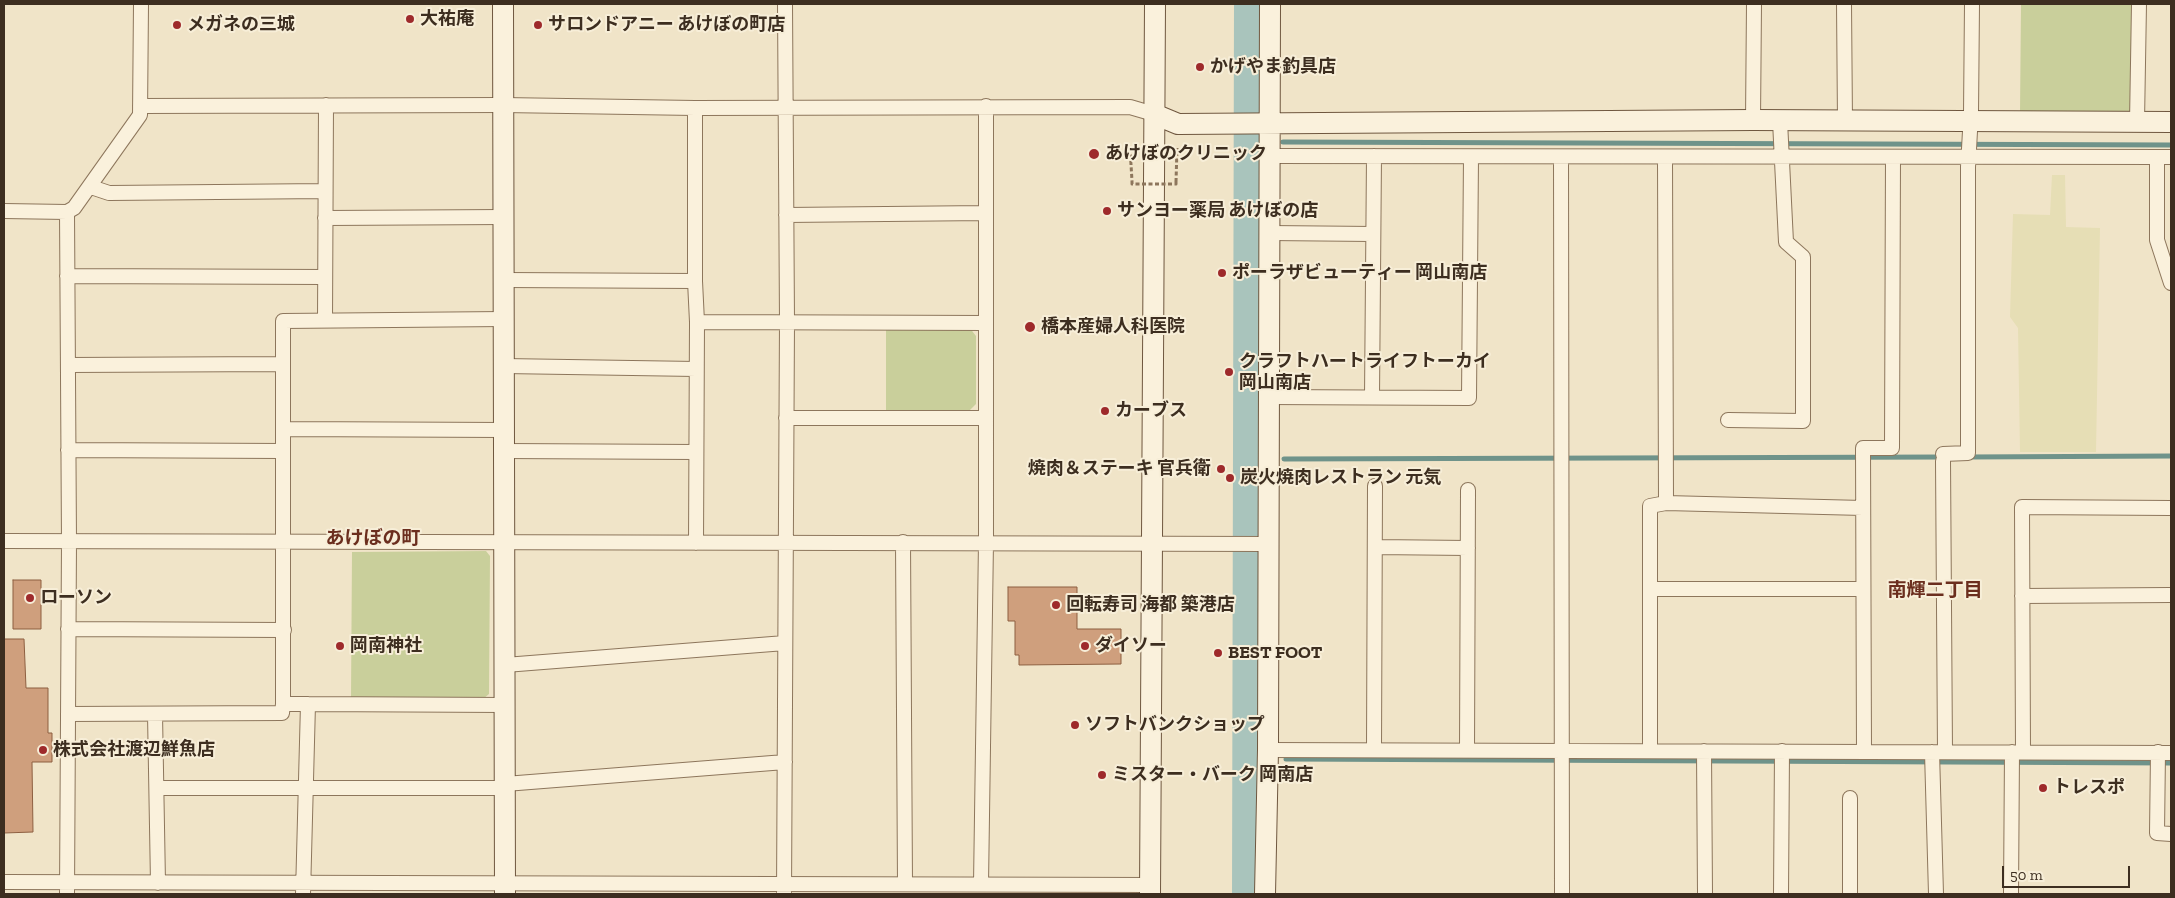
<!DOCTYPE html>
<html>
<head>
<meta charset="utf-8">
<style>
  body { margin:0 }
  #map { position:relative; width:2175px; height:898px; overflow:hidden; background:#f0e4c8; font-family:"Zilla Slab",serif }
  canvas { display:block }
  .frame { position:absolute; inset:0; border:5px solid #3d2e20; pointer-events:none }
  .scale { position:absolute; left:2002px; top:866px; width:128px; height:22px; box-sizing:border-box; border:2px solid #3d2e20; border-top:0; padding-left:6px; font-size:15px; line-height:18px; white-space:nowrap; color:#3d2e20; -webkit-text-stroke:4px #f7eed8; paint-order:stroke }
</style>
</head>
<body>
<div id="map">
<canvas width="2175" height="898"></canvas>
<div class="frame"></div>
<div class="scale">50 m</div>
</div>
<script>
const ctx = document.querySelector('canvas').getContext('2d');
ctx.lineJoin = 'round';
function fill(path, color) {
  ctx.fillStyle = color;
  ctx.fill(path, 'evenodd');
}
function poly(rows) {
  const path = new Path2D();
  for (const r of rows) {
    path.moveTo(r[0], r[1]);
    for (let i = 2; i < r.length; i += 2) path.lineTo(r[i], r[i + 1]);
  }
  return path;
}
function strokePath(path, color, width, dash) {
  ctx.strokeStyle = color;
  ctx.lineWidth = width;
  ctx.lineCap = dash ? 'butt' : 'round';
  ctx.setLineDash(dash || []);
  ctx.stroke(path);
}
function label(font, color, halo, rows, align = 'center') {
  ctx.font = font + ' "Zilla Slab","Noto Sans JP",serif';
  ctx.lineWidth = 4;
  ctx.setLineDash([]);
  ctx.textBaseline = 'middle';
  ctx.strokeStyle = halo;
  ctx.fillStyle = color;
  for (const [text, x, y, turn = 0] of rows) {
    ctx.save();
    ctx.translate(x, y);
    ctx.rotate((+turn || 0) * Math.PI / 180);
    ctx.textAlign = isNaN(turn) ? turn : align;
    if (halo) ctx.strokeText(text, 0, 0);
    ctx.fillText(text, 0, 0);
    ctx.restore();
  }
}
const farmland = poly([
  [2052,175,2065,175,2066,227,2100,228,2096,452,2020,452,2018,328,2010,317,2013,214,2050,215]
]);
const green = poly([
  [2021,4,2132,4,2131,112,2020,113],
  [886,327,969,327,976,336,976,404,968,412,886,412],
  [486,551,490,556,489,694,483,699,351,698,352,552]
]);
const stream = poly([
  [1249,142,1254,142],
  [1283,142,2171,145],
  [1967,457,2171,456],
  [1248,459,1254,459],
  [1284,459,1943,457],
  [1248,759,1258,759],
  [1286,759,2171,763]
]);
const river = poly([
  [1247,894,1249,4]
]);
const building = poly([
  [13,580,41,580,41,629,13,629,13,580],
  [1008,587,1077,587,1077,629,1121,629,1121,664,1019,665,1019,655,1015,655,1015,621,1008,621,1008,587],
  [4,639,24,639,26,688,48,688,48,733,52,733,52,762,32,762,33,832,4,833,4,639]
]);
const path = poly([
  [1130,148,1132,181],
  [1176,182,1177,148]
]);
const street = poly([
  [1844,4,1845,122],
  [140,106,503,105,695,108,1130,107,1154,114],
  [695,108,695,281],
  [1753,120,1754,4],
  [2137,122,2139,4],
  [1270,156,2171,157],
  [1561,157,1562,894],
  [1665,157,1666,503],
  [2157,157,2157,240,2171,283],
  [91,187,109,193,325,191],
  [4,211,67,212,74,208,140,115,141,4],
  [67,212,69,542,67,894],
  [786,215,986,213],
  [325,218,504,217],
  [1269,233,1373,234],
  [67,276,325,277],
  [504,280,695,281,697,322,986,323],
  [325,320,326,105],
  [68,365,282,364],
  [504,366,696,369],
  [1268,397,1469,398,1471,157],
  [1372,397,1374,156],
  [786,418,986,418],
  [1728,420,1803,421,1803,257,1786,242,1780,121],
  [283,429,504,430],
  [68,450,283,451],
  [504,451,696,452],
  [1943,454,1968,453,1968,167,1971,113,1972,4],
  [1943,461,1945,752],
  [4,541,1268,544],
  [903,542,905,884],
  [696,543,697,322],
  [1375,547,1468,548],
  [1650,589,1863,589],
  [2022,596,2171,595],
  [68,629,284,630],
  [505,665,785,643],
  [308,704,505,705],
  [68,714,282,713,283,704],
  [155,714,158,883],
  [1374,749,1375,486],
  [1268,750,2171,753],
  [1467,750,1468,490],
  [1650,751,1650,506,1666,503,1863,508],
  [1704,751,1705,894],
  [1864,752,1863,448,1892,448,1893,157],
  [1932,752,1936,894],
  [2023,752,2022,507,2171,508],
  [2158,752,2157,833,2171,834],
  [505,784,785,762],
  [157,788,505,788],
  [1850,798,1850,894],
  [4,882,1150,885],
  [981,884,986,542,986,106],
  [303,894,308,704,283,704,283,321,504,319],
  [784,894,787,322,785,4],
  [1781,894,1782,751],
  [2011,894,2012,752]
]);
const secondary = poly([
  [503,4,505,894],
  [1154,114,1178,124,1753,120,2171,122],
  [1150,894,1155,4],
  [1265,894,1268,750,1270,4]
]);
const pathBridge = poly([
  [1132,181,1132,184,1176,184,1176,182]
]);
const markers = [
  [410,19,5,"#9e2a2b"],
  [177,25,5,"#9e2a2b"],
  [538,25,5,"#9e2a2b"],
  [1200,67,5,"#9e2a2b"],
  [1094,154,6,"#9e2a2b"],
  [1107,211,5,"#9e2a2b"],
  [1222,273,5,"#9e2a2b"],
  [1030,327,6,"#9e2a2b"],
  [1229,372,5,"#9e2a2b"],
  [1105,411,5,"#9e2a2b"],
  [1221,469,5,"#9e2a2b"],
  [1230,478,5,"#9e2a2b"],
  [30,598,5,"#9e2a2b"],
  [1056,605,5,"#9e2a2b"],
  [340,646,5,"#9e2a2b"],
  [1085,646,5,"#9e2a2b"],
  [1218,653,5,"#9e2a2b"],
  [1075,725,5,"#9e2a2b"],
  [43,750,5,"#9e2a2b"],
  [1102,775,5,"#9e2a2b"],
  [2043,788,5,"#9e2a2b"]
];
const poiNames = [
  ["大祐庵",420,19],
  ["メガネの三城",187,25],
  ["サロンドアニー あけぼの町店",548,25],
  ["かげやま釣具店",1210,67],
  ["あけぼのクリニック",1105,154],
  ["サンヨー薬局 あけぼの店",1117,211],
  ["ポーラザビューティー 岡山南店",1232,273],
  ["橋本産婦人科医院",1041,327],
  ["クラフトハートライフトーカイ",1239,362],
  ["岡山南店",1239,383],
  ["カーブス",1115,411],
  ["焼肉＆ステーキ 官兵衛",1211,469,"right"],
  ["炭火焼肉レストラン 元気",1240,478],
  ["ローソン",40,598],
  ["回転寿司 海都 築港店",1066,605],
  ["岡南神社",350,646],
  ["ダイソー",1095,646],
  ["BEST FOOT",1228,653],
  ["ソフトバンクショップ",1085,725],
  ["株式会社渡辺鮮魚店",53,750],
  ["ミスター・バーク 岡南店",1112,775],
  ["トレスポ",2053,788]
];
const neighbourhoodNames = [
  ["あけぼの町",373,539],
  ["南輝二丁目",1935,591]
];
fill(farmland, '#e6deb5');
fill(green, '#c9cf9b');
strokePath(stream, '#6f938a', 5);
strokePath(river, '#a9c4bc', 30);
fill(building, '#cf9f7d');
strokePath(building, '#8d5f41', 1);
strokePath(street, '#8d765c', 16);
strokePath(secondary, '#6f573f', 22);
strokePath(path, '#8d765c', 3, [4, 2.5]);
strokePath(street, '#faf1dc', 14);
strokePath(secondary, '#faf1dc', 20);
strokePath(pathBridge, '#8d765c', 3, [4, 2.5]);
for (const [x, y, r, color] of markers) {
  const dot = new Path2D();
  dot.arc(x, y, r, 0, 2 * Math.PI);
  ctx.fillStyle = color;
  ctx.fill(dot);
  strokePath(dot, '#f7eed8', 2);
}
label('bold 18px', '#3d2e20', '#f7eed8', poiNames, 'left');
label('bold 19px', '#6b2e1e', '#f7eed8', neighbourhoodNames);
</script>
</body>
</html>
